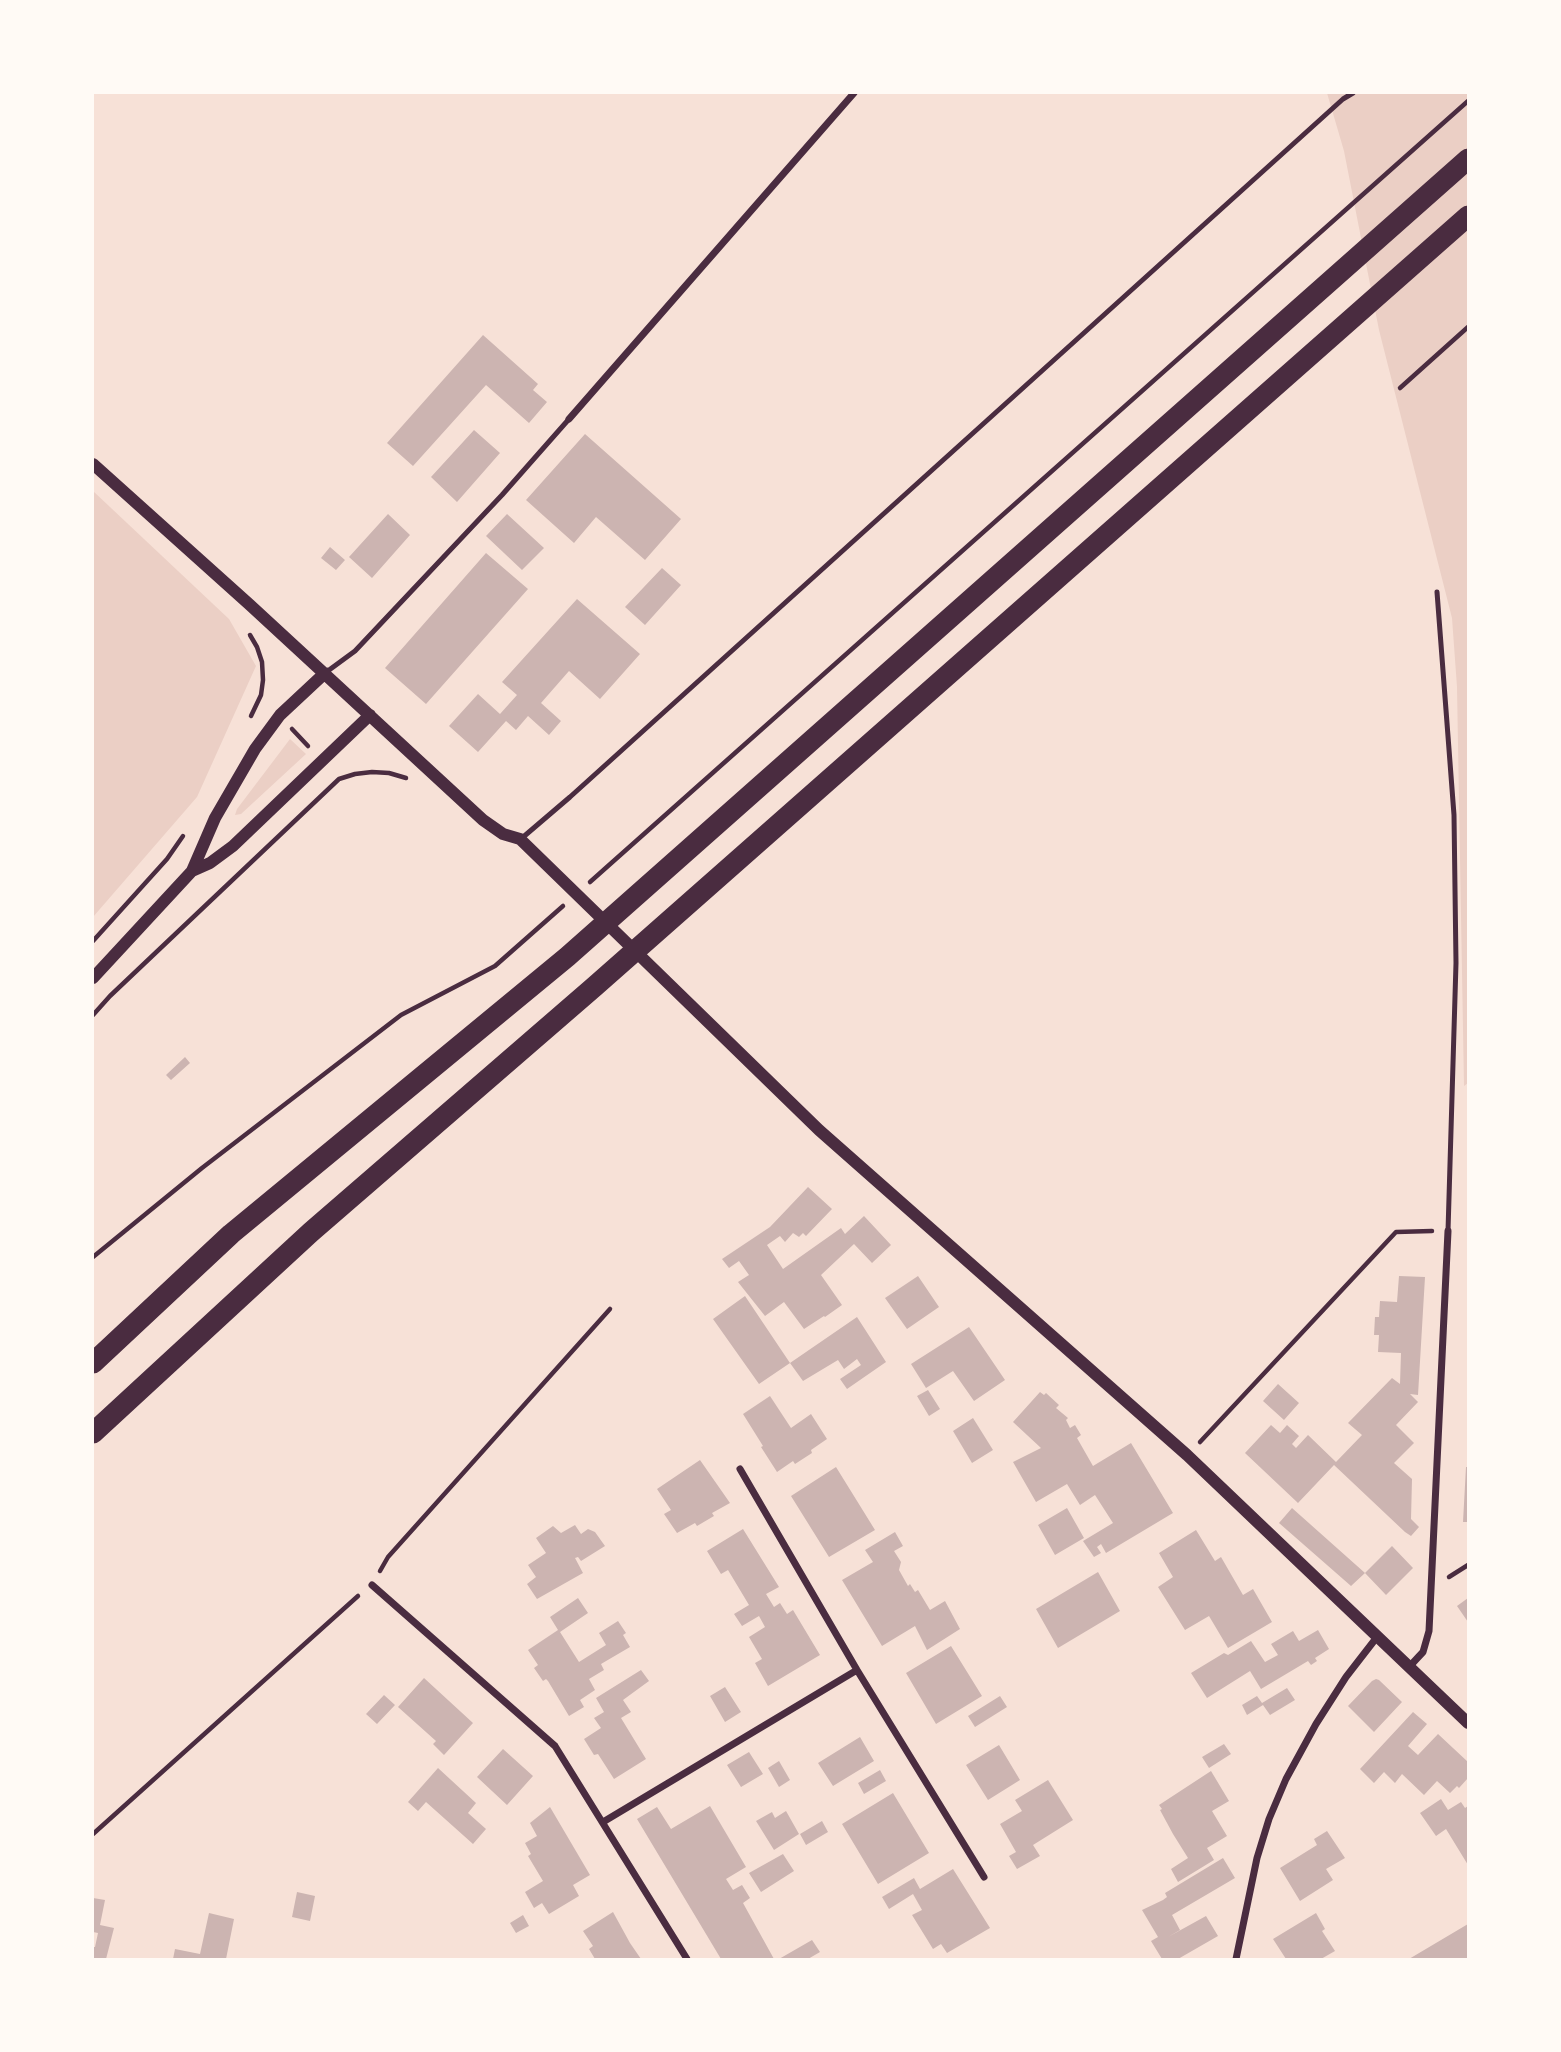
<!DOCTYPE html>
<html>
<head>
<meta charset="utf-8">
<style>
  body { margin:0 }
  #map { position:relative; width:1561px; height:2052px; overflow:hidden; background:#f7e1d7; font-family:Bitter,serif }
  canvas { display:block }
  .frame { position:absolute; inset:0; border:94px solid #fffaf5; pointer-events:none }
</style>
</head>
<body>
<div id="map">
<canvas width="1561" height="2052"></canvas>
<div class="frame"></div>
</div>
<script>
const ctx = document.querySelector('canvas').getContext('2d');
ctx.lineJoin = 'round';
function fill(path, color) {
  ctx.fillStyle = color;
  ctx.fill(path, 'evenodd');
}
function poly(rows) {
  const path = new Path2D();
  for (const r of rows) {
    path.moveTo(r[0], r[1]);
    for (let i = 2; i < r.length; i += 2) path.lineTo(r[i], r[i + 1]);
  }
  return path;
}
function strokePath(path, color, width, dash) {
  ctx.strokeStyle = color;
  ctx.lineWidth = width;
  ctx.lineCap = dash ? 'butt' : 'round';
  ctx.setLineDash(dash || []);
  ctx.stroke(path);
}
const green = poly([
  [1327,93,1468,93,1468,1083,1464,1086,1457,687,1452,618,1379,330,1344,151],
  [93,491,229,619,256,666,197,797,93,917],
  [290,739,306,754,241,814,235,815,237,809]
]);
const building = poly([
  [483,335,538,384,533,390,547,402,529,423,486,385,413,466,387,443],
  [474,430,500,453,457,502,431,477],
  [585,434,681,519,645,560,596,517,574,543,526,500],
  [388,514,410,535,372,578,349,557],
  [507,514,544,548,522,570,486,536],
  [330,547,345,560,336,570,321,558],
  [486,553,528,589,426,704,385,668],
  [662,568,681,585,645,625,625,607],
  [577,599,640,654,600,699,569,671,541,703,561,721,549,735,528,716,516,730,506,721,478,752,449,726,478,694,500,714,517,695,502,682],
  [185,1057,190,1063,171,1080,166,1075],
  [808,1187,832,1209,806,1236,803,1233,799,1237,793,1233,785,1242,780,1236,767,1245,783,1269,841,1228,845,1234,864,1216,891,1245,872,1263,854,1244,821,1275,842,1305,825,1317,824,1316,804,1329,784,1302,765,1316,738,1282,749,1275,739,1261,729,1268,722,1259,770,1227],
  [918,1276,939,1307,907,1329,885,1298],
  [1399,1276,1425,1277,1418,1395,1410,1394,1418,1402,1396,1425,1414,1443,1394,1463,1412,1479,1411,1519,1419,1527,1411,1536,1405,1532,1334,1465,1298,1503,1245,1453,1271,1425,1280,1433,1287,1425,1299,1436,1292,1444,1296,1448,1308,1435,1336,1462,1362,1435,1348,1423,1392,1378,1400,1384,1401,1353,1378,1352,1379,1335,1374,1335,1375,1317,1379,1317,1380,1301,1397,1302],
  [745,1296,790,1363,857,1317,886,1362,847,1389,840,1379,861,1365,857,1359,844,1369,838,1360,803,1381,790,1363,759,1384,713,1319],
  [969,1327,1005,1380,974,1401,953,1371,926,1388,911,1364],
  [1278,1384,1299,1403,1284,1420,1263,1401],
  [928,1390,940,1409,929,1416,917,1396],
  [1040,1392,1044,1395,1046,1393,1059,1405,1056,1408,1068,1418,1066,1420,1070,1428,1075,1425,1081,1435,1077,1438,1093,1466,1131,1443,1173,1513,1106,1553,1101,1544,1097,1547,1101,1553,1094,1557,1083,1541,1113,1523,1095,1495,1080,1505,1067,1484,1036,1502,1013,1462,1041,1448,1013,1422],
  [770,1396,791,1428,811,1414,827,1439,811,1450,812,1453,795,1464,793,1461,777,1472,761,1447,763,1446,743,1414],
  [973,1418,993,1450,972,1463,953,1431],
  [700,1460,730,1503,712,1513,714,1516,697,1526,695,1523,677,1533,664,1514,671,1510,657,1489],
  [836,1467,875,1530,829,1557,791,1496],
  [1466,1467,1468,1467,1468,1522,1463,1522],
  [1067,1508,1084,1538,1055,1555,1038,1525],
  [1292,1508,1365,1573,1351,1586,1279,1523],
  [575,1525,581,1534,588,1529,595,1532,605,1546,581,1561,578,1557,575,1558,583,1573,537,1599,527,1584,536,1577,528,1565,546,1553,536,1538,553,1526,561,1533],
  [743,1529,779,1587,766,1594,774,1607,780,1603,787,1614,793,1610,820,1655,768,1686,755,1663,762,1659,749,1637,765,1627,759,1616,742,1626,734,1614,749,1605,728,1570,721,1574,707,1551],
  [1196,1530,1215,1561,1221,1557,1243,1595,1253,1589,1272,1622,1228,1648,1209,1616,1185,1630,1158,1587,1173,1577,1159,1553],
  [895,1532,903,1546,894,1551,901,1562,899,1570,908,1586,910,1584,915,1592,918,1590,930,1610,945,1601,960,1629,927,1650,915,1626,882,1646,842,1580,873,1562,865,1550],
  [1392,1546,1413,1568,1386,1595,1365,1573],
  [1098,1572,1120,1611,1058,1648,1036,1609],
  [578,1598,588,1613,560,1632,579,1662,606,1645,599,1633,618,1621,626,1633,623,1635,630,1647,601,1664,604,1670,589,1679,595,1690,580,1700,584,1707,569,1716,548,1681,546,1679,543,1681,534,1668,538,1665,528,1650,558,1630,550,1617],
  [1468,1598,1468,1622,1457,1606],
  [1318,1630,1329,1649,1315,1658,1317,1661,1311,1665,1308,1661,1261,1689,1250,1671,1207,1698,1191,1673,1224,1653,1228,1655,1251,1641,1265,1662,1278,1655,1271,1644,1293,1631,1299,1641],
  [951,1646,982,1696,936,1724,906,1673],
  [641,1670,649,1681,623,1700,631,1712,621,1718,646,1759,614,1779,598,1754,594,1755,584,1739,601,1728,594,1718,604,1712,596,1698],
  [424,1678,473,1723,444,1755,433,1744,436,1741,398,1707],
  [1376,1679,1379,1680,1402,1702,1374,1732,1348,1706,1372,1681],
  [725,1687,741,1712,725,1722,710,1696],
  [1287,1688,1295,1700,1270,1715,1263,1705,1247,1715,1242,1705,1257,1696,1262,1703],
  [384,1695,395,1705,377,1724,366,1714],
  [1000,1696,1007,1707,975,1727,968,1716],
  [1413,1712,1427,1724,1408,1746,1418,1755,1438,1734,1468,1762,1468,1778,1459,1788,1457,1786,1450,1793,1437,1781,1424,1795,1402,1774,1395,1783,1384,1772,1374,1783,1360,1769],
  [860,1737,874,1761,833,1786,818,1763],
  [1224,1744,1231,1754,1209,1768,1202,1757],
  [999,1745,1020,1780,988,1800,966,1765],
  [503,1749,533,1776,507,1805,477,1777],
  [749,1752,763,1774,741,1787,727,1765],
  [779,1761,790,1780,779,1787,768,1768],
  [438,1768,476,1803,468,1813,486,1829,473,1844,426,1802,418,1811,408,1802],
  [880,1770,886,1781,864,1794,858,1783],
  [1211,1771,1229,1801,1212,1811,1227,1836,1207,1848,1214,1860,1178,1882,1171,1869,1188,1858,1173,1834,1160,1810,1162,1809,1159,1805],
  [1048,1780,1073,1820,1033,1845,1040,1856,1017,1869,1009,1856,1016,1852,1000,1824,1022,1811,1015,1800],
  [893,1793,929,1853,878,1884,842,1824],
  [1441,1799,1448,1810,1461,1802,1465,1808,1468,1806,1468,1865,1446,1829,1436,1836,1420,1813],
  [710,1806,746,1867,726,1879,733,1890,742,1885,750,1898,743,1903,774,1959,721,1959,637,1819,657,1807,671,1829],
  [550,1807,590,1875,573,1885,579,1896,549,1914,542,1903,534,1908,525,1892,543,1881,528,1856,531,1854,525,1843,537,1836,530,1823],
  [786,1811,799,1834,774,1850,756,1821,772,1812,775,1818],
  [822,1821,828,1832,806,1845,800,1834],
  [1327,1831,1345,1858,1326,1869,1333,1880,1300,1901,1280,1868,1317,1845,1314,1839],
  [783,1854,794,1871,761,1892,749,1873],
  [1223,1858,1235,1878,1172,1915,1180,1930,1168,1937,1206,1916,1218,1936,1178,1959,1162,1959,1151,1941,1158,1937,1142,1910,1163,1900,1167,1897,1165,1893],
  [953,1869,990,1928,947,1953,941,1944,933,1949,912,1915,922,1910,913,1894,889,1909,882,1897,914,1878,920,1889],
  [297,1892,315,1896,310,1921,292,1917],
  [93,1898,105,1900,100,1925,114,1928,106,1959,93,1959,93,1947,95,1947,98,1933,93,1932],
  [613,1912,630,1943,641,1959,595,1959,589,1949,593,1946,583,1931],
  [209,1913,234,1919,226,1959,173,1959,175,1949,200,1954],
  [1316,1913,1325,1929,1322,1931,1335,1951,1321,1959,1286,1959,1273,1939],
  [523,1915,529,1926,516,1933,510,1923],
  [1468,1924,1468,1959,1409,1959],
  [812,1940,820,1952,808,1959,779,1959]
]);
const path = poly([
  [1400,388,1468,327],
  [250,635,257,647,262,662,263,680,261,695,251,716],
  [292,729,308,746],
  [590,882,1468,101],
  [93,941,167,859,183,836],
  [93,1015,110,996,339,779,355,774,372,772,389,773,406,778],
  [93,1257,202,1168,401,1015,495,966,563,906],
  [1200,1442,1396,1232,1432,1231],
  [380,1571,388,1557,610,1309],
  [1449,1577,1468,1565],
  [93,1834,358,1596]
]);
const service = poly([
  [1437,592,1454,815,1456,963,1448,1231],
  [325,673,355,651,502,495,569,419],
  [522,838,570,797,1343,99,1353,93]
]);
const minor = poly([
  [569,419,854,93],
  [740,1469,857,1670,984,1877],
  [372,1585,555,1746,687,1959],
  [1409,1667,1423,1652,1429,1631,1448,1231],
  [603,1822,857,1670],
  [1236,1959,1257,1858,1269,1819,1286,1779,1316,1724,1346,1677,1377,1637]
]);
const tertiary = poly([
  [93,464,250,605,483,820,503,834,520,839,819,1130,1187,1455,1468,1723],
  [192,871,210,863,233,846,370,715],
  [93,978,192,871,215,818,255,749,280,715,325,673]
]);
const motorway = poly([
  [93,1363,231,1234,567,957,1468,159],
  [93,1433,311,1232,594,987,1468,216]
]);
fill(green, '#ebcfc5');
fill(building, '#ccb4b1');
strokePath(path, '#4a2c40', 4.5);
strokePath(service, '#4a2c40', 5);
strokePath(minor, '#4a2c40', 7);
strokePath(tertiary, '#4a2c40', 12);
strokePath(motorway, '#4a2c40', 21);
</script>
</body>
</html>
